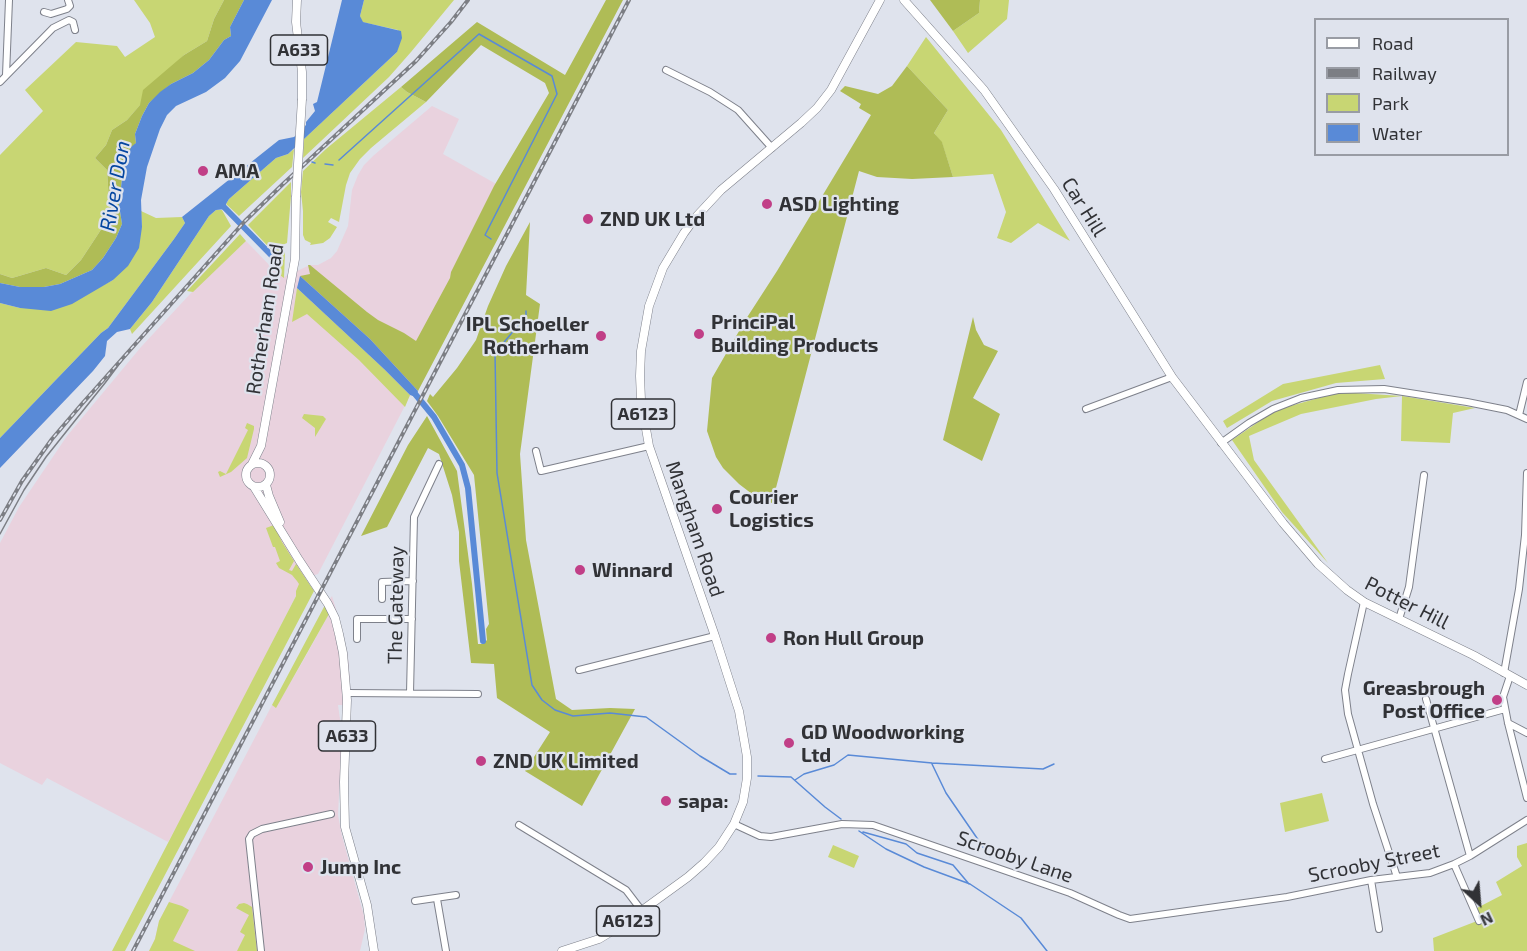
<!DOCTYPE html>
<html>
<head>
<meta charset="utf-8">
<style>
  body { margin:0 }
  #map { position:relative; width:1527px; height:951px; overflow:hidden; background:#dfe3ed; font-family:"Exo 2",sans-serif }
  canvas { display:block }
  .legend { position:absolute; left:1314px; top:18px; width:195px; height:138px; box-sizing:border-box; background:#dfe3ed; border:2px solid #999ca4; margin:0; padding:8px 10px; list-style:none; font-size:18px; color:#313236 }
  .legend li { display:flex; align-items:center; gap:12px; height:30px }
  .legend b { width:30px; border:2px solid #999ca4 }
  .north { position:absolute; left:1449px; top:873px; width:60px; height:60px; -webkit-text-stroke:4px #dfe3ed; paint-order:stroke; rotate:154deg; font-size:16px; font-weight:700; line-height:24px; text-align:center; color:#313236 }
  .north::after { content:''; display:block; margin:auto; width:21px; height:27px; background:#313236; clip-path:polygon(50% 0,100% 100%,50% 72%,0 100%) }
</style>
</head>
<body>
<div id="map">
<canvas width="1527" height="951"></canvas>
<ul class="legend">
<li><b style="height:8px;background:#fff"></b>Road</li>
<li><b style="height:8px;background:#7c7e84"></b>Railway</li>
<li><b style="height:16px;background:#c8d673"></b>Park</li>
<li><b style="height:16px;background:#598ad7"></b>Water</li>
</ul>
<div class="north">N</div>
</div>
<script>
const ctx = document.querySelector('canvas').getContext('2d');
ctx.lineJoin = 'round';
function fill(path, color) {
  ctx.fillStyle = color;
  ctx.fill(path, 'evenodd');
}
function poly(rows) {
  const path = new Path2D();
  for (const r of rows) {
    if (r.length === 3) {
      path.moveTo(r[0] + r[2], r[1]);
      path.arc(r[0], r[1], r[2], 0, 2 * Math.PI);
      continue;
    }
    path.moveTo(r[0], r[1]);
    for (let i = 2; i < r.length; i += 2) path.lineTo(r[i], r[i + 1]);
  }
  return path;
}
function strokePath(path, color, width, dash) {
  ctx.strokeStyle = color;
  ctx.lineWidth = width;
  ctx.lineCap = dash ? 'butt' : 'round';
  ctx.setLineDash(dash || []);
  ctx.stroke(path);
}
function label(font, color, halo, rows, align = 'center') {
  ctx.font = font + ' "Exo 2",sans-serif';
  ctx.lineWidth = 4.5;
  ctx.setLineDash([]);
  ctx.textBaseline = 'middle';
  ctx.strokeStyle = halo;
  ctx.fillStyle = color;
  for (const [text, x, y, turn = 0] of rows) {
    ctx.save();
    ctx.translate(x, y);
    ctx.rotate((+turn || 0) * Math.PI / 180);
    ctx.textAlign = isNaN(turn) ? turn : align;
    if (halo) ctx.strokeText(text, 0, 0);
    ctx.fillText(text, 0, 0);
    ctx.restore();
  }
}
const commercial = poly([
  [432,106,459,119,443,154,498,185,488,245,318,574,305,578,188,807,168,842,47,778,42,785,0,763,0,543,19,507,67,436,141,347,191,293,246,241,277,273,284,277,310,265,318,265,331,258,337,251,348,226,352,190,358,175,364,165,373,156],
  [332,596,341,626,348,657,350,683,350,705,338,705,342,733,338,815,342,836,364,916,365,929,360,951,149,951,155,939,159,921,272,705,276,707,303,661,329,614,325,605]
]);
const green = poly([
  [134,0,224,0,214,19,207,41,184,55,127,120,112,130,106,145,95,158,107,170,110,216,81,260,66,275,46,268,12,278,0,274,0,155,43,111,25,90,76,42,117,46,125,57,155,37,150,23],
  [364,0,454,0,411,52,389,77,303,158,304,139,397,52,398,30,362,22,360,16],
  [980,0,1009,0,1007,19,968,53,953,31,979,13],
  [926,37,1001,130,1070,241,1038,223,1011,243,997,238,1006,212,993,174,953,177,942,143,934,133,948,110,907,66],
  [401,87,407,92,426,102,371,148,360,159,350,173,346,185,339,222,331,218,328,222,337,227,330,238,323,243,310,245,311,243,305,240,303,235,303,211,301,192,303,171,326,149],
  [294,149,292,167,239,216,226,204,229,199,276,158,288,154],
  [291,182,291,196,287,243,280,246,285,252,284,278,277,273,280,268,279,258,248,225],
  [216,210,222,210,231,226,132,334,130,329,152,302,209,216],
  [141,211,156,218,182,217,185,223,174,239,108,328,101,333,0,438,0,303,20,308,92,291,113,280,142,227],
  [240,234,246,241,193,292,187,291],
  [297,288,384,369,410,395,405,407,359,360,307,314,292,322],
  [1380,365,1385,379,1336,383,1272,401,1227,428,1223,421,1283,384],
  [1340,392,1402,396,1475,408,1453,413,1450,443,1401,441,1402,396,1376,399,1301,414,1249,436,1254,460,1328,563,1282,512,1232,440,1276,410],
  [304,414,323,416,326,419,315,437,315,428,302,418],
  [247,423,254,426,254,429,247,458,231,472,220,477,218,472,220,471,226,474,248,430,245,428],
  [274,525,282,542,294,561,289,570,292,571,296,564,314,591,125,951,112,951,296,596,296,591,299,584,297,581,292,575,279,568,276,563,280,561,275,547,273,547,266,528],
  [325,605,329,614,276,708,272,705],
  [1322,793,1329,821,1285,832,1280,803],
  [1527,843,1527,951,1434,951,1433,938,1477,921,1477,908,1502,895,1496,882,1522,866,1517,857,1517,846],
  [833,845,859,856,854,868,828,857],
  [169,902,182,906,189,910,173,941,195,951,149,951,155,939,159,921],
  [244,903,247,904,252,907,257,951,237,951,245,935,240,932,249,915,236,908,239,904]
]);
const forest = poly([
  [224,0,244,0,230,27,231,36,224,40,209,60,193,73,171,84,149,103,142,116,135,134,136,143,125,164,122,179,119,205,122,224,116,238,103,258,92,270,60,284,44,287,20,287,0,283,0,274,12,278,46,268,66,275,81,260,110,216,107,170,95,158,106,145,112,130,127,120,140,105,143,90,184,55,207,41,214,19],
  [606,0,623,0,418,391,370,339,300,276,310,274,308,265,310,265,367,312,378,320,404,333,416,341,450,278,451,272,494,186,549,93,545,83,481,45,426,102,407,92,401,87,477,22,565,75],
  [930,0,980,0,979,13,953,31],
  [907,66,948,110,934,133,942,142,953,177,912,179,877,177,859,171,772,503,756,497,739,484,723,468,716,457,707,431,712,378,746,319,777,271,871,115,859,108,861,104,840,91,845,86,878,94,892,86],
  [530,222,526,295,540,304,520,454,526,540,556,699,572,710,610,708,635,709,582,806,525,771,550,732,497,698,494,664,471,663,459,561,459,532,452,495,439,454,428,448,387,527,361,536,408,445,427,416,457,471,472,584,478,644,483,644,487,640,486,629,489,624,474,475,438,416,427,401,430,394,433,397,457,368,476,340,488,306,506,266],
  [973,317,976,330,984,345,998,351,973,398,1000,414,982,461,943,440]
]);
const water = poly([
  [244,0,272,0,240,61,225,78,206,92,176,106,167,115,160,129,147,167,141,200,142,227,139,248,128,266,113,280,72,304,51,311,20,308,0,303,0,283,20,287,44,287,60,284,92,270,103,258,116,238,122,224,119,205,122,179,125,164,131,147,136,143,135,134,142,116,149,103,160,92,171,84,193,73,209,60,224,40,231,36,230,27],
  [342,0,364,0,360,16,363,22,401,31,402,38,397,52,288,154,276,158,229,199,226,204,226,209,216,210,209,216,152,302,130,329,117,332,107,341,105,356,93,371,0,468,0,438,101,333,108,328,174,239,185,223,182,217,279,140,294,137,306,125,306,122,315,111,313,104,317,102],
  [300,276,370,339,418,391,416,397,410,395,384,369,297,288]
]);
const stream = poly([
  [339,160,479,34,552,76,557,94,485,235,491,239],
  [312,162,315,163],
  [325,164,333,165],
  [526,311,526,316,495,353,497,473,532,685,542,700,555,710,573,716,610,713,646,717,700,756,730,774,736,774],
  [932,764,946,793,990,857],
  [758,776,791,777,825,807,841,819],
  [795,780,804,774,834,765,848,755,932,763,1043,769,1054,764],
  [859,831,886,849,924,867,970,884,1021,918,1047,951],
  [863,832,906,844,917,853,953,865,969,884]
]);
const canal = poly([
  [222,205,278,262],
  [411,389,434,417,462,465,468,488,483,641]
]);
const minor = poly([
  [44,12,51,14,67,9,70,6,68,0],
  [666,70,710,92,738,110,772,148],
  [6,75,9,0],
  [0,82,53,28,69,20,73,22,75,30],
  [1086,409,1172,377],
  [1519,415,1527,382],
  [1221,443,1249,423,1273,409,1301,398,1338,390,1384,389,1467,402,1507,410,1527,419],
  [536,451,541,471,649,446],
  [382,599,382,582,413,581],
  [1364,602,1348,674,1345,690,1348,714,1373,804,1397,877],
  [1399,619,1409,587,1424,475],
  [357,639,357,619,412,619],
  [579,670,715,636],
  [1504,673,1519,589,1525,535,1527,473],
  [1510,676,1503,697,1508,723,1527,798],
  [347,693,478,694],
  [410,693,414,517,439,464],
  [1426,699,1470,856],
  [1508,723,1527,733],
  [1325,759,1505,709],
  [734,824,760,836,771,837,842,824,873,825,1070,893,1119,915,1130,919,1287,897,1371,880,1430,873,1454,864,1470,856,1527,820],
  [519,825,626,890,642,911],
  [1454,864,1479,921],
  [1371,880,1379,929],
  [437,899,446,951],
  [415,901,456,895],
  [261,951,249,839,252,834,262,829,331,814]
]);
const major = poly([
  [297,0,296,22,302,72,302,99],
  [904,0,984,90,1054,189,1172,377,1283,523,1318,564,1347,590,1364,602,1473,655,1527,685],
  [258,475,12],
  [252,464,261,446,295,259,296,197],
  [266,485,269,496,280,522],
  [254,487,299,560,328,604,335,618,339,634,343,653,347,700,344,782,345,827,367,905,374,951],
  [562,951,599,939,622,925,688,877,704,863,719,847,734,824,743,802,747,778,747,757,739,711,715,636,649,446,641,400,640,376,641,351,649,306,663,268,684,233,695,218,721,190,801,123,817,108,831,90,880,0]
]);
const tram = poly([
  [0,534,24,490,46,457,105,383,126,355]
]);
const rail = poly([
  [0,520,22,481,52,439,81,405,245,221,283,184,416,61,451,22,468,0],
  [133,951,629,0]
]);
const majorBridge = poly([
  [296,197,302,99]
]);
const markers = [
  [203,171,6,"#c13f87"],
  [767,204,6,"#c13f87"],
  [588,219,6,"#c13f87"],
  [699,334,6,"#c13f87"],
  [601,336,6,"#c13f87"],
  [717,509,6,"#c13f87"],
  [580,570,6,"#c13f87"],
  [771,638,6,"#c13f87"],
  [1497,700,6,"#c13f87"],
  [789,743,6,"#c13f87"],
  [481,761,6,"#c13f87"],
  [666,801,6,"#c13f87"],
  [308,867,6,"#c13f87"]
];
const shields = [
  [299,50,57],
  [643,414,63],
  [347,736,57],
  [628,921,63]
];
const shieldNames = [
  ["A633",299,50],
  ["A6123",643,414],
  ["A633",347,736],
  ["A6123",628,921]
];
const poiNames = [
  ["AMA",215,171],
  ["ASD Lighting",779,204],
  ["ZND UK Ltd",600,219],
  ["PrinciPal",711,322],
  ["Building Products",711,345],
  ["IPL Schoeller",589,324,"right"],
  ["Rotherham",589,347,"right"],
  ["Courier",729,497],
  ["Logistics",729,520],
  ["Winnard",592,570],
  ["Ron Hull Group",783,638],
  ["Greasbrough",1485,688,"right"],
  ["Post Office",1485,711,"right"],
  ["GD Woodworking",801,732],
  ["Ltd",801,755],
  ["ZND UK Limited",493,761],
  ["sapa:",678,801],
  ["Jump Inc",320,867]
];
const streetNames = [
  ["Car Hill",1084,207,58],
  ["Rotherham Road",265,319,-81],
  ["Mangham Road",695,529,71],
  ["Potter Hill",1407,603,27],
  ["The Gateway",396,605,-89],
  ["Scrooby Lane",1015,857,19],
  ["Scrooby Street",1374,863,-11]
];
const waterNames = [
  ["River Don",115,186,-80]
];
fill(commercial, '#e9d2de');
fill(green, '#c8d673');
fill(forest, '#afbc56');
fill(water, '#598ad7');
strokePath(stream, '#598ad7', 1.5);
strokePath(canal, '#598ad7', 6);
strokePath(minor, '#7e818b', 8);
strokePath(major, '#7e818b', 9);
strokePath(minor, '#fff', 6);
strokePath(major, '#fff', 8);
strokePath(tram, '#7c7e84', 1.5);
strokePath(rail, '#7c7e84', 4);
strokePath(rail, '#dfe3ed', 1.5, [4.5]);
strokePath(majorBridge, '#7e818b', 9, []);
strokePath(majorBridge, '#fff', 8);
for (const [x, y, r, color] of markers) {
  const dot = new Path2D();
  dot.arc(x, y, r, 0, 2 * Math.PI);
  ctx.fillStyle = color;
  ctx.fill(dot);
  strokePath(dot, '#dfe3ed', 2);
}
for (const [x, y, w] of shields) {
  const box = new Path2D();
  box.roundRect(x - w / 2, y - 15, w, 30, 4.5);
  ctx.fillStyle = '#dfe3ed';
  ctx.fill(box);
  strokePath(box, '#313236', 1.5);
}
label('bold 18px', '#313236', null, shieldNames);
label('bold 20px', '#313236', '#dfe3ed', poiNames, 'left');
label('20px', '#313236', '#dfe3ed', streetNames);
label('italic 21px', '#0446a0', '#dfe3ed', waterNames);
</script>
</body>
</html>
